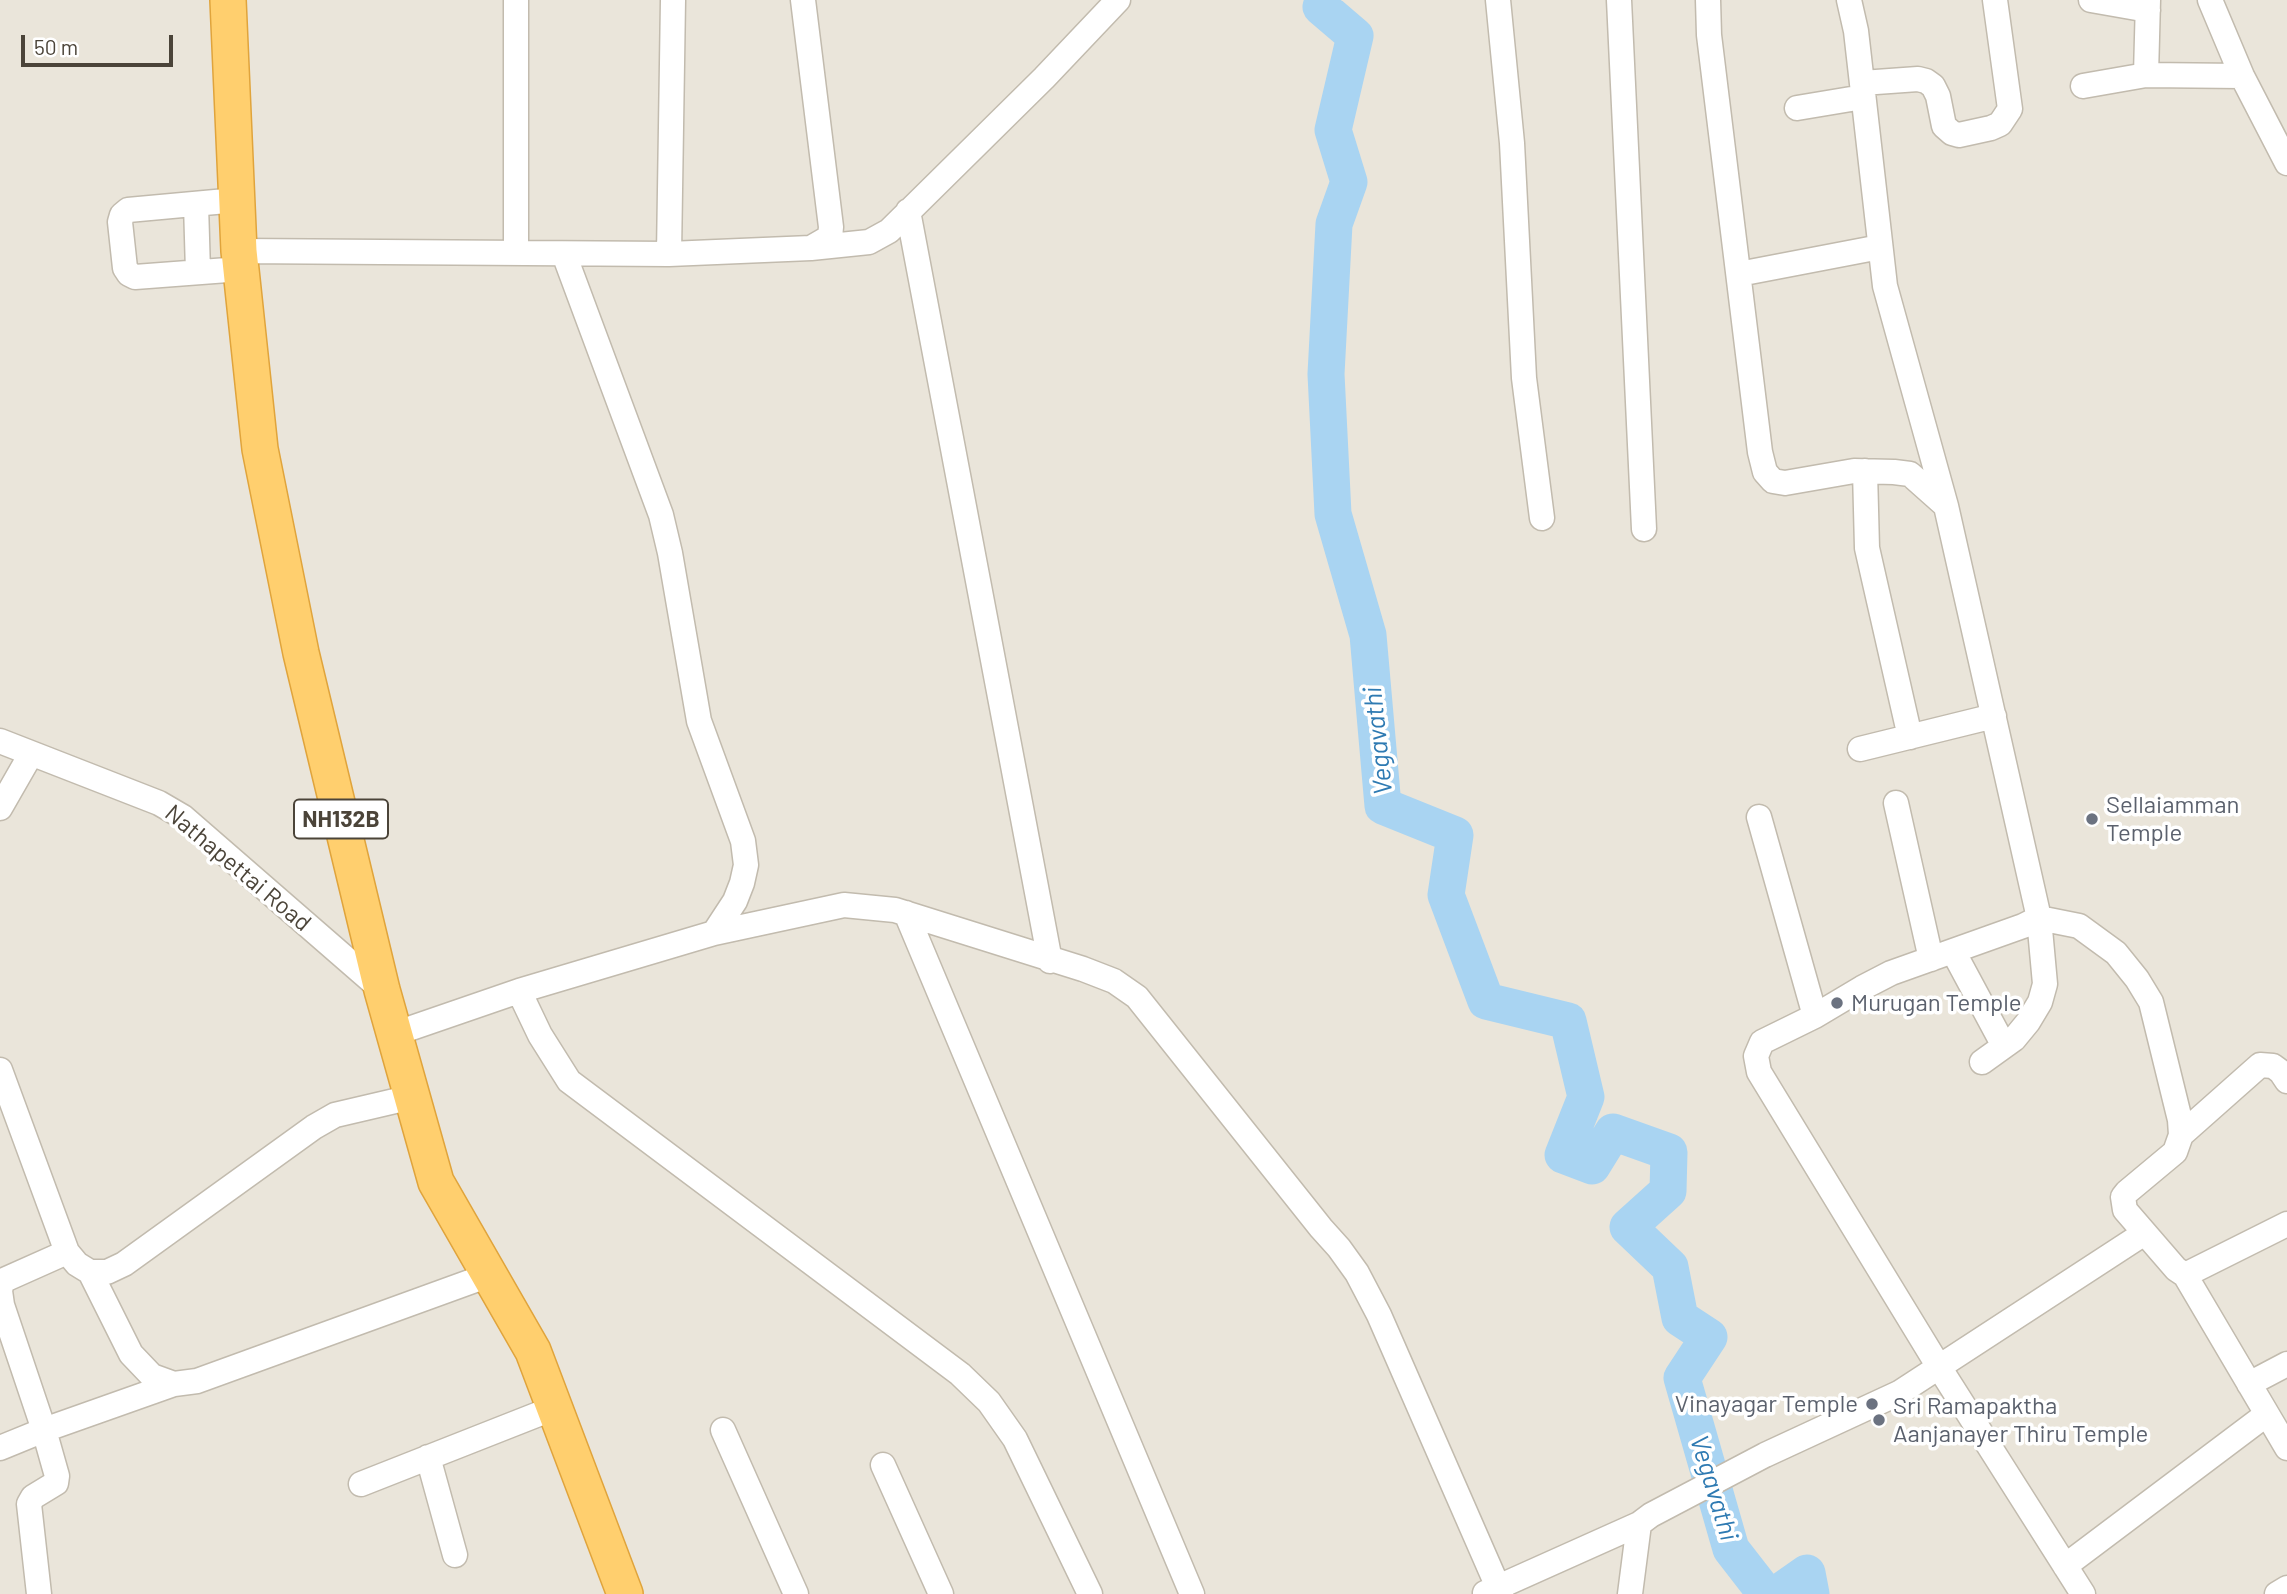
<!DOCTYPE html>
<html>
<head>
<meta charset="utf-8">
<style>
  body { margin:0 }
  #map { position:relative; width:2287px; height:1594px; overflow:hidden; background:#f6f3ec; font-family:Barlow,sans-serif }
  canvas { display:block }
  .scale { position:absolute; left:21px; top:35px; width:152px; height:32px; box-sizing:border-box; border:4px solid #4b4439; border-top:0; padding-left:9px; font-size:21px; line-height:24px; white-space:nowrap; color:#4b4439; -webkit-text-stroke:5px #fff; paint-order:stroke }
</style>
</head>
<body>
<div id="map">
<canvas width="2287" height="1594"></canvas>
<div class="scale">50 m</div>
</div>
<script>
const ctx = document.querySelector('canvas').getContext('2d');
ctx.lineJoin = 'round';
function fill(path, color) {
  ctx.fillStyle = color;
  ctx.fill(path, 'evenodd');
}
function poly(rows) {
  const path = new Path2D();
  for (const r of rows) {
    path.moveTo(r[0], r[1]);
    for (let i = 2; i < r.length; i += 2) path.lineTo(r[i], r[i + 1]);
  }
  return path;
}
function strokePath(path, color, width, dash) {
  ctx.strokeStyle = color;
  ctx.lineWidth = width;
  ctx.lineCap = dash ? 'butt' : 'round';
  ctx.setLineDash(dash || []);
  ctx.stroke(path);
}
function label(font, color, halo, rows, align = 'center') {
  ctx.font = font + ' Barlow,sans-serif';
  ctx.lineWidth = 7;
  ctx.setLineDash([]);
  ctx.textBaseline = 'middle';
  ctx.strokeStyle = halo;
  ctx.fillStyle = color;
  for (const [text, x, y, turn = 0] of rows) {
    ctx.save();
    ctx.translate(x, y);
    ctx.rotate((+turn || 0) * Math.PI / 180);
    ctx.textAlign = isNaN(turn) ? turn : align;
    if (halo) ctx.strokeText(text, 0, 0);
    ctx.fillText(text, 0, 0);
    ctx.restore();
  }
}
const residential = poly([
  [0,0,2287,0,2287,1594,0,1594]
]);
const river = poly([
  [1323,0,1321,7,1355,36,1333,130,1349,182,1334,224,1326,374,1333,514,1368,635,1383,806,1455,835,1446,895,1486,1001,1568,1021,1586,1097,1563,1155,1592,1166,1613,1132,1669,1152,1668,1191,1628,1227,1670,1267,1680,1318,1709,1337,1682,1378,1731,1549,1766,1594],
  [1777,1594,1807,1573,1811,1594]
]);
const minor = poly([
  [803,0,831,227,830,237,811,248],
  [1498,0,1512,143,1524,378,1542,518],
  [1619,0,1644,529],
  [1708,0,1709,35,1760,452,1765,472,1773,481,1785,483,1854,471,1894,472,1910,474,1946,506],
  [1849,0,1856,31,1885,286,1946,506,2039,918,2045,984,2040,1002,2028,1022,2014,1039,1982,1062],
  [2091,0,2148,10],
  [2210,0,2242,76,2287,163],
  [2146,75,2148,0],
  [1862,83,1918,79,1926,81,1933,86,1938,96,1944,126,1952,133,1959,135,1991,128,2000,124,2010,109,1995,0],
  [2083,86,2146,75,2242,76],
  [1797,108,1863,97],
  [237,200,128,210,122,215,120,222,125,268,129,274,135,277,241,269],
  [196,204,198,272],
  [908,211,1050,961],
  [239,251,669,254,811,248,869,242,889,231,1044,78,1118,0],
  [516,253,516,0],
  [669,254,673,0],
  [1739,274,1880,247],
  [1865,471,1867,548,1910,737],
  [0,741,159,803,183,817,382,990],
  [1860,749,1994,716],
  [1896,803,1931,959],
  [0,808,31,754],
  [1759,817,1815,1016],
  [906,913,1192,1594],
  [714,933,844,905,895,910,1083,969,1114,981,1137,997,1321,1228,1339,1248,1357,1273,1379,1315,1501,1594],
  [1953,951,2004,1046],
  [519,991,540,1035,569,1081,960,1374,989,1402,1015,1439,1090,1594],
  [394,1034,519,991,714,933,735,901,742,883,746,865,743,841,699,721,670,553,661,515,564,254],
  [0,1070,67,1252,77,1264,90,1272,107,1272,124,1264,314,1127,335,1115,412,1097],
  [2181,1135,2260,1065,2273,1066,2281,1072,2287,1081],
  [90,1272,131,1354,152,1376,174,1384,197,1381,489,1275],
  [2185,1275,2287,1448],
  [0,1291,2,1305,44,1430,0,1448],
  [0,1291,2,1281,67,1252],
  [2249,1384,2287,1364],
  [723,1430,796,1594],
  [428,1457,455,1555],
  [883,1465,941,1594],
  [361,1484,554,1408],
  [2065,1566,2267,1414],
  [1485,1593,1639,1524,1651,1515,1765,1455,1899,1393,2143,1234],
  [39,1594,29,1504,33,1497,56,1483,57,1476,44,1430,174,1384],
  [1630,1594,1639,1524],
  [2083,1594,1939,1367,1759,1072,1756,1056,1762,1042,1815,1016,1862,988,1891,973,2023,926,2039,918,2079,926,2116,953,2137,979,2151,1002,2180,1120,2181,1135,2175,1152,2127,1192,2123,1197,2125,1210,2176,1269,2185,1275,2287,1224],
  [2277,1594,2287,1588]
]);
const highway = poly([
  [228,0,239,251,260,449,301,653,382,990,436,1182,533,1351,625,1594]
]);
const markers = [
  [2092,819,7,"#6b7280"],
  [1837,1003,7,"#6b7280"],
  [1872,1404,7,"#6b7280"],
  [1879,1420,7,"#6b7280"]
];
const shields = [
  [341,819,94]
];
const shieldNames = [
  ["NH132B",341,819]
];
const worshipNames = [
  ["Sellaiamman",2106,805],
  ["Temple",2106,833],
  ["Murugan Temple",1851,1003],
  ["Vinayagar Temple",1858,1404,"right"],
  ["Sri Ramapaktha",1893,1406],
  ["Aanjanayer Thiru Temple",1893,1434]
];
const streetNames = [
  ["Nathapettai Road",238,868,40]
];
const waterNames = [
  ["Vegavathi",1378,741,-96],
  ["Vegavathi",1714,1488,73]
];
fill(residential, '#eae5da');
strokePath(river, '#a9d4f2', 37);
strokePath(minor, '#c2bbae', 27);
strokePath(highway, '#e0a43c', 38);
strokePath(minor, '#fff', 24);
strokePath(highway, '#ffcf6e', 35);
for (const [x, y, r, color] of markers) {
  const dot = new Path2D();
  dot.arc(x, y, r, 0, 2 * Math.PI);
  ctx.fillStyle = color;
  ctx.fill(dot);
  strokePath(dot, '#fff', 2.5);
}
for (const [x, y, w] of shields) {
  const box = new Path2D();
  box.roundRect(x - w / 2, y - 19.5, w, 39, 5);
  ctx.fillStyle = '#fff';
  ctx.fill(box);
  strokePath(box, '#4b4439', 2);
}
label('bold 23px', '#4b4439', null, shieldNames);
label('24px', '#5b616d', '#fff', worshipNames, 'left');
label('24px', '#4b4439', '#fff', streetNames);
label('italic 26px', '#2e7ab2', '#fff', waterNames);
</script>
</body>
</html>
